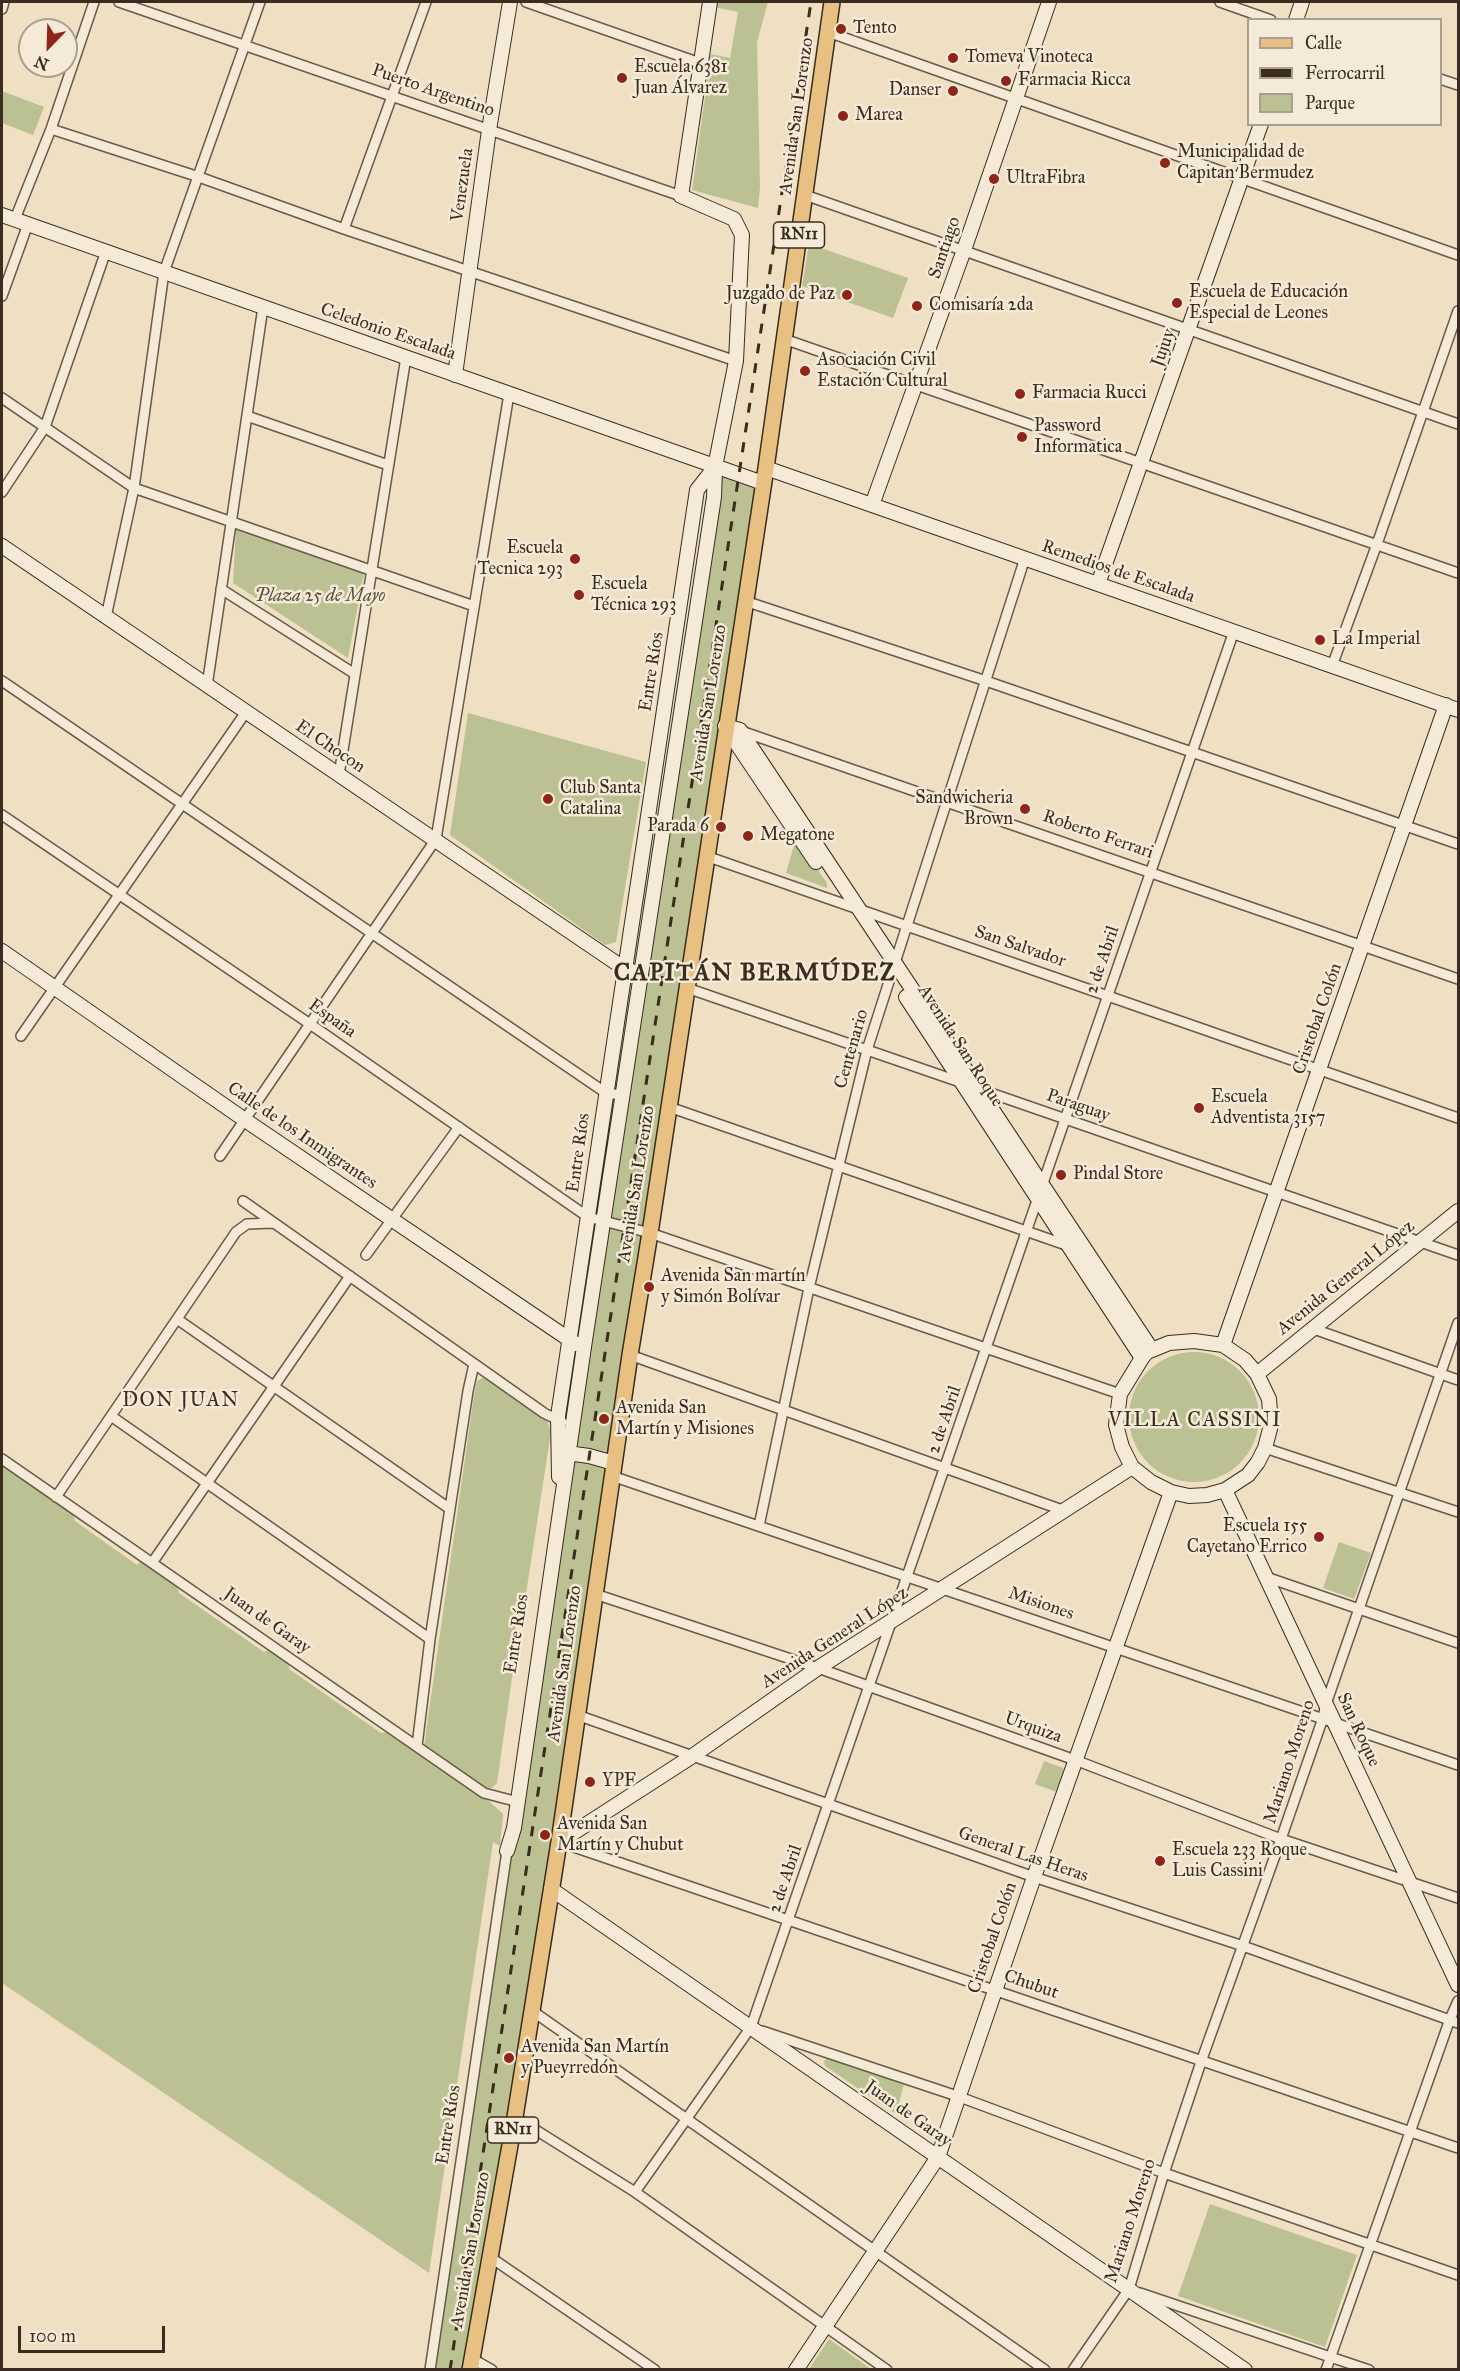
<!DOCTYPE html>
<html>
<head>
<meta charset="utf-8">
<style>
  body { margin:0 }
  #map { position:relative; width:1460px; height:2371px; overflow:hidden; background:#efdfc3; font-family:"IM FELL Great Primer",serif }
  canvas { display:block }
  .frame { position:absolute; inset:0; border:3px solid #3a2d1f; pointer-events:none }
  .legend { position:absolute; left:1247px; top:18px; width:195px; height:108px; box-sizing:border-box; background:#f5ead8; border:2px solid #aa9e8e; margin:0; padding:8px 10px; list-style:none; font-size:18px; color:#3a2d1f }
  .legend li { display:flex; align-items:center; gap:12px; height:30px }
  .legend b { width:30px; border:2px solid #aa9e8e }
  .north { position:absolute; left:18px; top:18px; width:60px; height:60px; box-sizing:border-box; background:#f5ead8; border:2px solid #aa9e8e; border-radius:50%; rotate:203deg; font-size:16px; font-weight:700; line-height:24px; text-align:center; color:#3a2d1f }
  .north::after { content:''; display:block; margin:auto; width:21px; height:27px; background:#8f2418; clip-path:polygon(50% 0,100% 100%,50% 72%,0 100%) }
  .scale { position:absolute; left:18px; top:2326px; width:147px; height:27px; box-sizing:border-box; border:3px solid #3a2d1f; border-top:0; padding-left:8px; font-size:18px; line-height:21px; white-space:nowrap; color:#3a2d1f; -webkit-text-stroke:4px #f5ead8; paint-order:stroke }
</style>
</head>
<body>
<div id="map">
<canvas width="1460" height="2371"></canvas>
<div class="frame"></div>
<ul class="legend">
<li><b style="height:8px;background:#e8c082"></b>Calle</li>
<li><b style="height:8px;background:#3a2d1f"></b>Ferrocarril</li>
<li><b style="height:16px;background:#bbc193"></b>Parque</li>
</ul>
<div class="north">N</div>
<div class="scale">100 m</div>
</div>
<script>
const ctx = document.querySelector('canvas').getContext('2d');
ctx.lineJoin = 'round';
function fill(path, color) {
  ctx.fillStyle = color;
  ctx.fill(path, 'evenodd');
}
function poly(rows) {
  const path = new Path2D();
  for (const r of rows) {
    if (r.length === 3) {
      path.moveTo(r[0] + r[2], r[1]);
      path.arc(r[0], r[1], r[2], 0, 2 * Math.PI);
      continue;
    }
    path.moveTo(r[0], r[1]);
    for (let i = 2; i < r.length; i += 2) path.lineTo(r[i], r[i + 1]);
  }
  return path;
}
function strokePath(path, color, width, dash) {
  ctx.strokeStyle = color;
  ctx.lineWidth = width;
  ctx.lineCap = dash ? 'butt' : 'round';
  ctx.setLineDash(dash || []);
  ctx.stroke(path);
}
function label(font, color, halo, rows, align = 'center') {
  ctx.font = font + ' "IM FELL Great Primer",serif';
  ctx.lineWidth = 5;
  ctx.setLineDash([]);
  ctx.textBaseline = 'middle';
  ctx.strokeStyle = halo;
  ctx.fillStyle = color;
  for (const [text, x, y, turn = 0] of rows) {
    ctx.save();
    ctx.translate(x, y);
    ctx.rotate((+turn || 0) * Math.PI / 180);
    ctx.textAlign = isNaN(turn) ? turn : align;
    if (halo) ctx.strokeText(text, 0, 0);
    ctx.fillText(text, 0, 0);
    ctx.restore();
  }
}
const green = poly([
  [715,2,768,2,757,42,760,187,758,208,692,190,711,54,730,58,738,12,714,7],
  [2,91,44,107,33,135,2,123],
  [809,244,908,278,893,318,802,286],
  [715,467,763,483,470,2369,430,2370],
  [236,529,364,573,348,658,233,583],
  [468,713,646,762,616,942,605,945,450,835],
  [796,838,827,883,827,888,786,873],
  [1194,1417,65],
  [482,1378,489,1378,546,1417,551,1432,523,1613,511,1637,509,1656,513,1671,497,1783,492,1788,483,1788,424,1746,474,1395,477,1381],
  [2,1465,74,1515,75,1521,137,1565,141,1561,178,1587,179,1593,264,1652,270,1650,289,1663,289,1669,381,1733,388,1732,490,1802,503,1814,500,1846,493,1842,429,2273,2,1983],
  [1339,1542,1371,1553,1354,1599,1323,1588],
  [1044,1761,1063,1768,1064,1772,1057,1792,1035,1784],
  [827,2058,904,2084,896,2114,825,2066,824,2061],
  [1210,2204,1357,2255,1325,2347,1178,2296],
  [829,2339,871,2369,809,2369]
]);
const street = poly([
  [119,2,681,196],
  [526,2,700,63],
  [1220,2,1271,20],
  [2,9,4,2],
  [828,32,1458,255],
  [1440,79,1458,85],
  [51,129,199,177,344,229,736,361],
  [805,195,1458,424],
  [15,219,51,129,94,2],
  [344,229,426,2],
  [2,296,28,224],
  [784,339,1458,573],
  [2,398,134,488,474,606],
  [247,416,388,465],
  [2,492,45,427,106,251],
  [221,589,355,674],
  [745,601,986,681,1458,844],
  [106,617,134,488,164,272,260,2],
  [1332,666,1377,544,1458,311],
  [2,681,606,1093,622,1095],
  [207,686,263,307],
  [741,731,1458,979],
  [339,775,406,357],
  [2,815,310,1024,588,1217,650,1233,1120,1394],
  [706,856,1458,1118],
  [687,988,963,1083],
  [21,1036,246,712],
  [979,1089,1458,1255],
  [669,1107,1069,1246],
  [220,1156,436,839,509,394],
  [243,1201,544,1413,562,1422],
  [366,1255,459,1127],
  [177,1319,450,1509],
  [1311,1328,1458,1380],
  [630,1355,1065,1511],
  [111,1416,430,1639],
  [1265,1448,1458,1512],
  [2,1459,484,1793,518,1802],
  [612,1476,1458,1765],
  [56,1497,236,1232,247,1224,273,1223],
  [759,1526,809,1288,867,1050,1025,558],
  [152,1563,350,1276],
  [1266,1577,1458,1643],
  [595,1594,818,1668,1075,1760,1281,1839,1458,1898],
  [577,1715,1034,1877,1243,1946,1458,2023],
  [417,1746,430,1639,468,1391,474,1364],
  [559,1842,1458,2148],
  [531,2010,1045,2370],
  [762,2031,957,2096,1164,2173,1458,2275],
  [515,2117,635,2192,887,2370],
  [635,2192,751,2027,1234,631],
  [490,2257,655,2370],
  [1140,2293,1369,2370],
  [471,2358,492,2370],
  [430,2370,507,1851],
  [1073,2370,1129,2289,1164,2173,1202,2059,1281,1839,1323,1718,1326,1704,1458,1323],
  [1326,2370,1450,2019,1458,2001]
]);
const secondary = poly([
  [1296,20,1302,2],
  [2,215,763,483],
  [455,375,489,130,510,2],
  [766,468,1458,710],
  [872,505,964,250,1049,2],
  [2,546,625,969,630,970],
  [1098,584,1261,124],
  [725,726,740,730,1152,1350],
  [725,726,816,862],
  [2,951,245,1120,576,1344],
  [906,997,1142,1358],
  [1194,1341,1223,1345,1245,1360,1257,1374,1269,1399,1271,1425,1265,1448,1258,1462,1248,1475,1225,1490,1207,1495,1189,1496,1171,1492,1151,1482,1132,1467,1122,1447,1116,1425,1120,1394,1142,1358,1147,1352,1169,1343,1194,1341],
  [1223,1345,1446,705],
  [1257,1374,1458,1211],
  [560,1452,589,1456,614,1463],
  [559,1477,558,1416,697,490,715,467],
  [1225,1490,1458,1985],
  [559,1842,691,1757,818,1668,1132,1467],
  [507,1851,514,1828,584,1347,714,497,715,467,736,361,742,235,734,219,681,196,710,2],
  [551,1889,1245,2370],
  [796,2370,938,2157,1034,1877,1171,1492]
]);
const primary = poly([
  [470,2370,515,2117,559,1842,630,1355,650,1233,766,468,832,2]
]);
const rail = poly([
  [450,2370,811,2]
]);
const markers = [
  [841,29,6,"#8f2418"],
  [953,58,6,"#8f2418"],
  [622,78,6,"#8f2418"],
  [1006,81,6,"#8f2418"],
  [953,91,6,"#8f2418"],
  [843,116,6,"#8f2418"],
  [1165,163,6,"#8f2418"],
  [994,179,6,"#8f2418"],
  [847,295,6,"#8f2418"],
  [1177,303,6,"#8f2418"],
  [917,306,6,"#8f2418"],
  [805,371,6,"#8f2418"],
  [1020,394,6,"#8f2418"],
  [1022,437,6,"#8f2418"],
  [575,559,6,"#8f2418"],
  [579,595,6,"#8f2418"],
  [1320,640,6,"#8f2418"],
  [548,799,6,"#8f2418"],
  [1025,809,6,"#8f2418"],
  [721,827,6,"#8f2418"],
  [748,836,6,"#8f2418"],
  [1199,1108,6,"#8f2418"],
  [1061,1175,6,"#8f2418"],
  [649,1287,6,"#8f2418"],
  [604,1419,6,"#8f2418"],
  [1319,1537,6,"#8f2418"],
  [590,1782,6,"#8f2418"],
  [545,1835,6,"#8f2418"],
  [1160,1861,6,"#8f2418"],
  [509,2058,6,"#8f2418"]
];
const shields = [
  [799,235,51],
  [513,2130,51]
];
const shieldNames = [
  ["RN11",799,235],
  ["RN11",513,2130]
];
const poiNames = [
  ["Tento",853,29],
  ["Tomeva Vinoteca",965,58],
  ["Escuela 6381",634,68],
  ["Juan Álvarez",634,89],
  ["Farmacia Ricca",1018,81],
  ["Danser",941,91,"right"],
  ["Marea",855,116],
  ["Municipalidad de",1177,153],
  ["Capitan Bermudez",1177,174],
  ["UltraFibra",1006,179],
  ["Escuela de Educación",1189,293],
  ["Especial de Leones",1189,314],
  ["Juzgado de Paz",835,295,"right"],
  ["Comisaría 2da",929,306],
  ["Asociación Civil",817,361],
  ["Estación Cultural",817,382],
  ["Farmacia Rucci",1032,394],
  ["Password",1034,427],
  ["Informatica",1034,448],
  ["Escuela",563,549,"right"],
  ["Tecnica 293",563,570,"right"],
  ["Escuela",591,585],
  ["Técnica 293",591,606],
  ["La Imperial",1332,640],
  ["Club Santa",560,789],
  ["Catalina",560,810],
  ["Sandwicheria",1013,799,"right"],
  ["Brown",1013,820,"right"],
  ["Parada 6",709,827,"right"],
  ["Megatone",760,836],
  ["Escuela",1211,1098],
  ["Adventista 3157",1211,1119],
  ["Pindal Store",1073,1175],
  ["Avenida San martín",661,1277],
  ["y Simón Bolívar",661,1298],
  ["Avenida San",616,1409],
  ["Martín y Misiones",616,1430],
  ["Escuela 155",1307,1527,"right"],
  ["Cayetano Errico",1307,1548,"right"],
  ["YPF",602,1782],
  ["Avenida San",557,1825],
  ["Martín y Chubut",557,1846],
  ["Escuela 233 Roque",1172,1851],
  ["Luis Cassini",1172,1872],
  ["Avenida San Martín",521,2048],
  ["y Pueyrredón",521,2069]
];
const streetNames = [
  ["Puerto Argentino",433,91,19],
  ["Avenida San Lorenzo",797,116,-82],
  ["Venezuela",463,185,-82],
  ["Santiago",945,248,-71],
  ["Celedonio Escalada",388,332,19],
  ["Jujuy",1164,348,-70],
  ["Remedios de Escalada",1118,572,19],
  ["Entre Ríos",652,672,-81],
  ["Avenida San Lorenzo",709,703,-81],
  ["El Chocon",330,747,34],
  ["Roberto Ferrari",1098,835,19],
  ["San Salvador",1020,947,19],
  ["2 de Abril",1103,960,-71],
  ["España",332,1019,35],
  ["Cristobal Colón",1318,1019,-71],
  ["Avenida San Roque",960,1046,57],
  ["Centenario",852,1049,-74],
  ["Paraguay",1078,1106,19],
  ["Calle de los Inmigrantes",302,1136,34],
  ["Entre Ríos",579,1153,-82],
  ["Avenida San Lorenzo",637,1184,-81],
  ["Avenida General López",1346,1278,-39],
  ["2 de Abril",945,1420,-71],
  ["Misiones",1041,1604,19],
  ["Juan de Garay",267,1621,35],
  ["Entre Ríos",517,1634,-81],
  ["Avenida General López",835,1638,-33],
  ["Avenida San Lorenzo",565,1664,-82],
  ["Urquiza",1033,1728,20],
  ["San Roque",1358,1730,65],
  ["Mariano Moreno",1290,1762,-72],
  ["General Las Heras",1023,1855,19],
  ["2 de Abril",786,1879,-71],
  ["Cristobal Colón",993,1938,-71],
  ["Chubut",1031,1985,19],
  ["Juan de Garay",908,2114,35],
  ["Entre Ríos",449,2125,-81],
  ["Mariano Moreno",1131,2221,-72],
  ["Avenida San Lorenzo",471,2250,-80]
];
const parkNames = [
  ["Plaza 25 de Mayo",320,597]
];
const neighbourhoodNames = [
  ["DON JUAN",181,1401],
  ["VILLA CASSINI",1195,1421]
];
const districtNames = [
  ["CAPITÁN BERMÚDEZ",755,974]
];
fill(green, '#bbc193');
strokePath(street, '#675a48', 12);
strokePath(secondary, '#3a2d1f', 16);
strokePath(primary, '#3a2d1f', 18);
strokePath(street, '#f5ead8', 9);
strokePath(secondary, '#f5ead8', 14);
strokePath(primary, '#e8c082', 15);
strokePath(rail, '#3a2d1f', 3, [10, 10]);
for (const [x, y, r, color] of markers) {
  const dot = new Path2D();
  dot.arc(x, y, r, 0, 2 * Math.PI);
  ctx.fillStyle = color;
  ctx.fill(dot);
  strokePath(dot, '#f5ead8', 2);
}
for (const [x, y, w] of shields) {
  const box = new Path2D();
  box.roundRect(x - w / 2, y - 13, w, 26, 4.5);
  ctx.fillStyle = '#f5ead8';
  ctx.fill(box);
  strokePath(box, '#3a2d1f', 1.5);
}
label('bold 16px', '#3a2d1f', null, shieldNames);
label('18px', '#3a2d1f', '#f5ead8', poiNames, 'left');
label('18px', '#3a2d1f', '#f5ead8', streetNames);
label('italic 18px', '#5a523c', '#f5ead8', parkNames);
ctx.letterSpacing = '1.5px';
label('20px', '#3a2d1f', '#f5ead8', neighbourhoodNames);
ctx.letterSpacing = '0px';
ctx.letterSpacing = '1.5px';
label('bold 24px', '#3a2d1f', '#f5ead8', districtNames);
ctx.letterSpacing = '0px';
</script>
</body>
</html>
